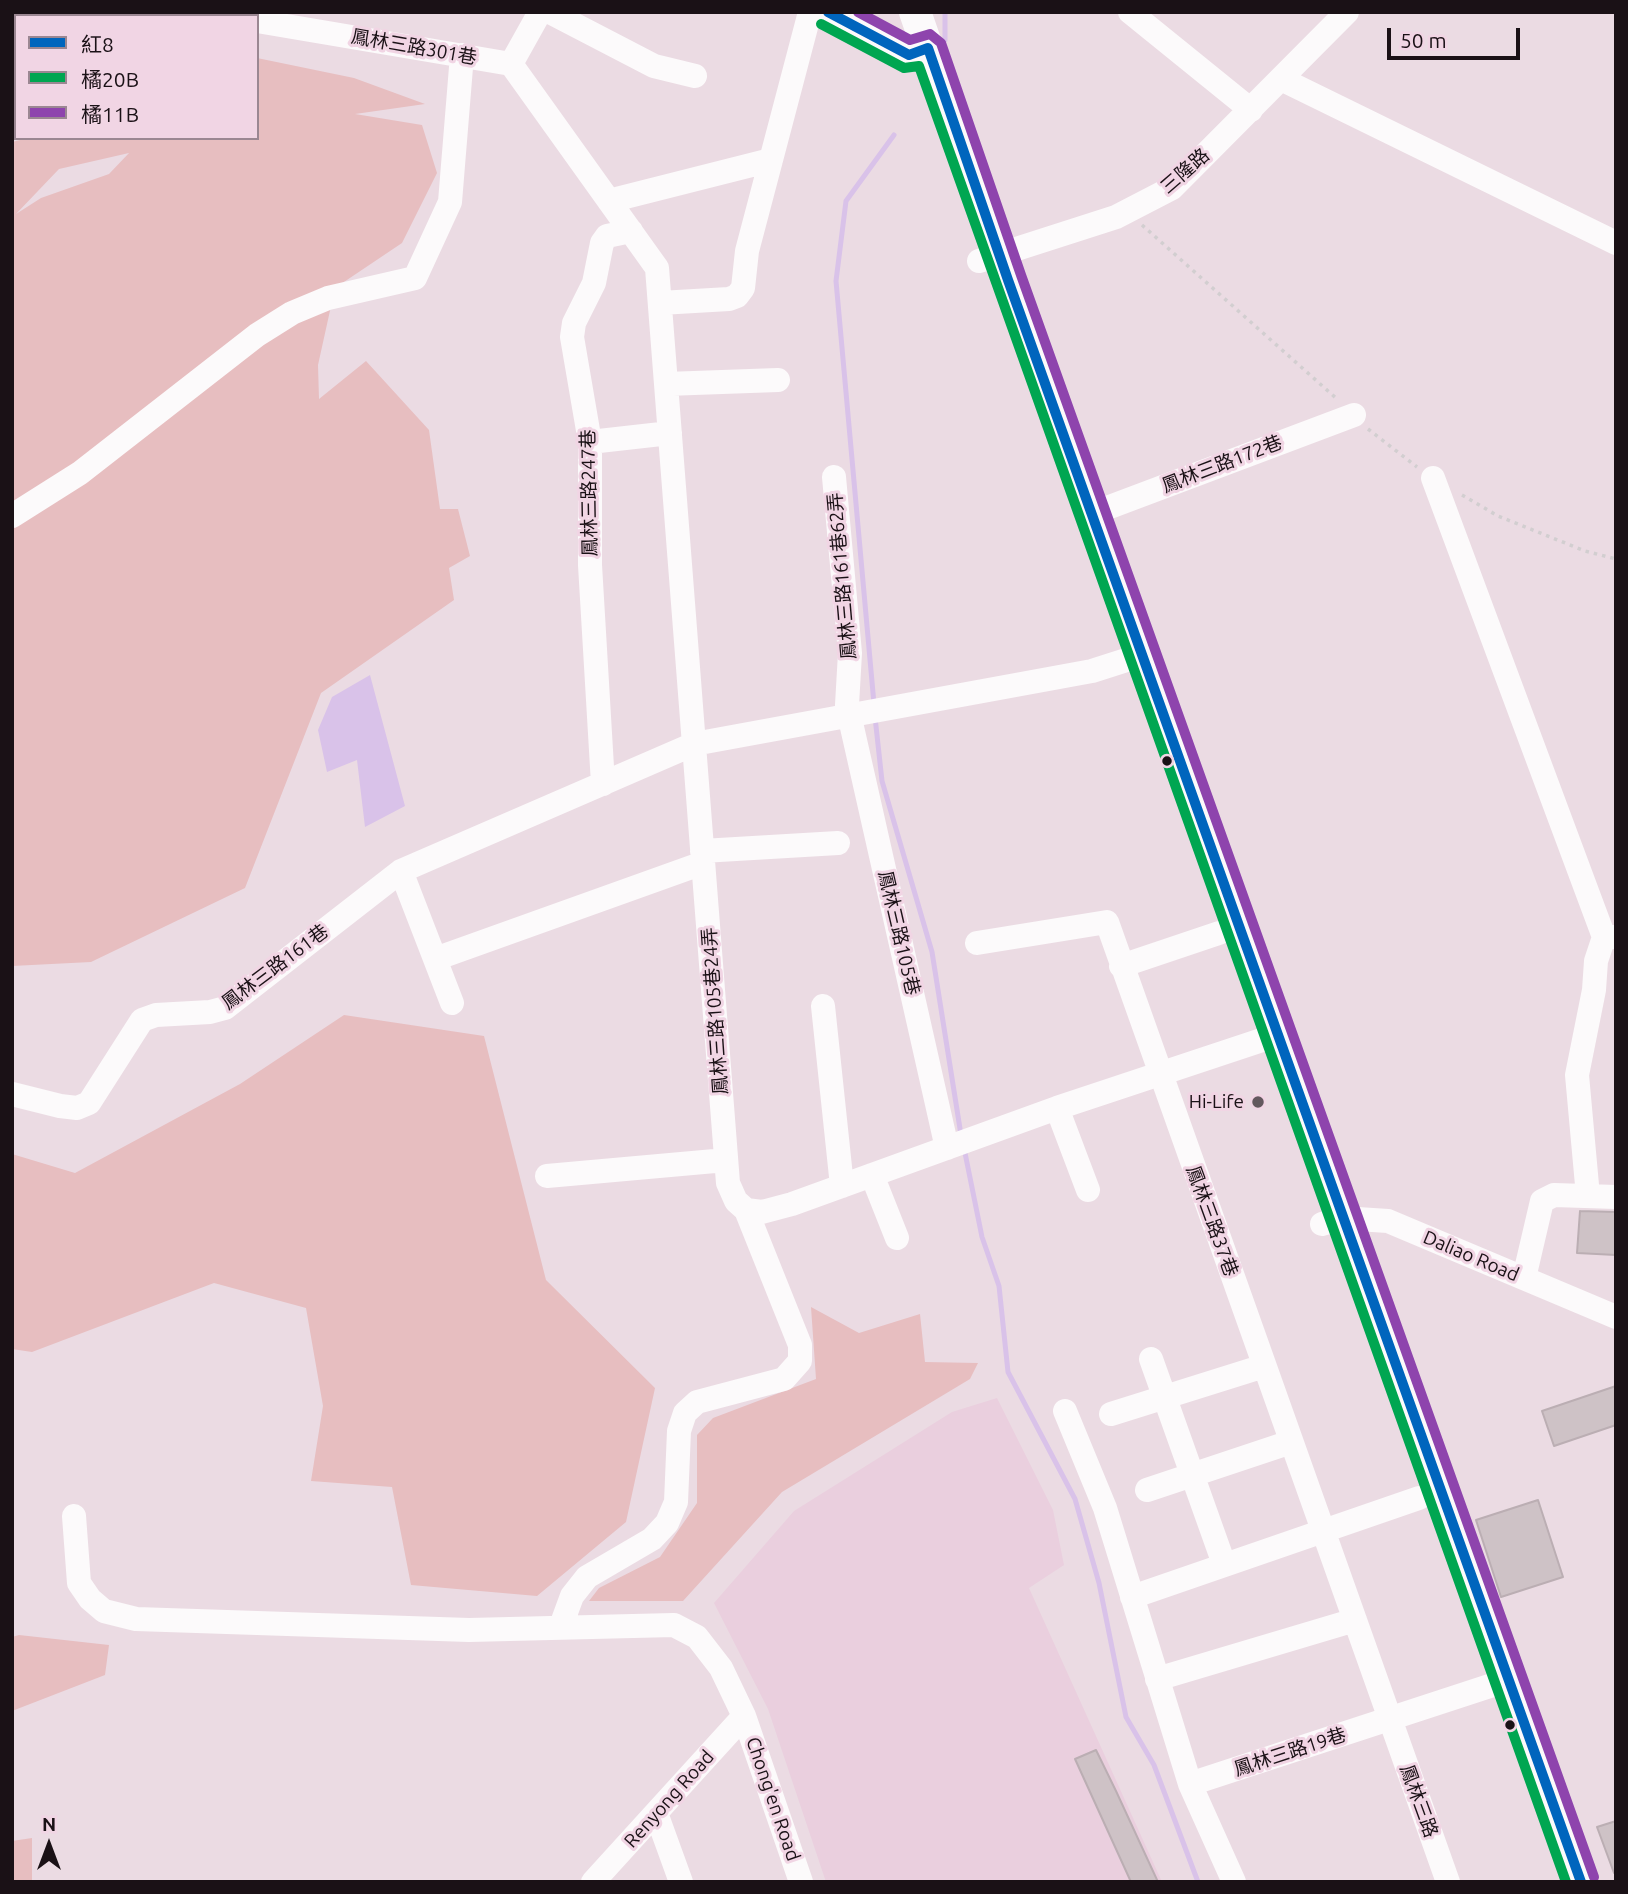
<!DOCTYPE html>
<html>
<head>
<meta charset="utf-8">
<style>
  body { margin:0 }
  #map { position:relative; width:1628px; height:1894px; overflow:hidden; background:#ebdbe3; font-family:Ubuntu,"Noto Sans TC",sans-serif }
  canvas { display:block }
  .frame { position:absolute; inset:0; border:14px solid #1a1116; pointer-events:none }
  .legend { position:absolute; left:14px; top:14px; width:245px; height:126px; box-sizing:border-box; background:#f1d5e4; border:2px solid #9b8792; margin:0; padding:9px 12px; list-style:none; font-size:21px; color:#1a1116 }
  .legend li { display:flex; align-items:center; gap:14px; height:35px }
  .legend b { width:35px; border:2px solid #9b8792 }
  .north { position:absolute; left:14px; top:1810px; width:70px; height:70px; -webkit-text-stroke:5px #f1d5e4; paint-order:stroke; rotate:0deg; font-size:19px; font-weight:700; line-height:28px; text-align:center; color:#1a1116 }
  .north::after { content:''; display:block; margin:auto; width:24px; height:32px; background:#1a1116; clip-path:polygon(50% 0,100% 100%,50% 72%,0 100%) }
  .scale { position:absolute; left:1387px; top:28px; width:133px; height:32px; box-sizing:border-box; border:4px solid #1a1116; border-top:0; padding-left:9px; font-size:21px; line-height:24px; white-space:nowrap; color:#1a1116; -webkit-text-stroke:5px #f1d5e4; paint-order:stroke }
</style>
</head>
<body>
<div id="map">
<canvas width="1628" height="1894"></canvas>
<div class="frame"></div>
<ul class="legend">
<li><b style="height:9px;background:#0065bd"></b>紅8</li>
<li><b style="height:9px;background:#00a651"></b>橘20B</li>
<li><b style="height:9px;background:#8e44ad"></b>橘11B</li>
</ul>
<div class="north">N</div>
<div class="scale">50 m</div>
</div>
<script>
const ctx = document.querySelector('canvas').getContext('2d');
ctx.lineJoin = 'round';
function fill(path, color) {
  ctx.fillStyle = color;
  ctx.fill(path, 'evenodd');
}
function poly(rows) {
  const path = new Path2D();
  for (const r of rows) {
    path.moveTo(r[0], r[1]);
    for (let i = 2; i < r.length; i += 2) path.lineTo(r[i], r[i + 1]);
  }
  return path;
}
function strokePath(path, color, width, dash) {
  ctx.strokeStyle = color;
  ctx.lineWidth = width;
  ctx.lineCap = dash ? 'butt' : 'round';
  ctx.setLineDash(dash || []);
  ctx.stroke(path);
}
function label(font, color, halo, rows, align = 'center') {
  ctx.font = font + ' Ubuntu,"Noto Sans TC",sans-serif';
  ctx.lineWidth = 6;
  ctx.setLineDash([]);
  ctx.textBaseline = 'middle';
  ctx.strokeStyle = halo;
  ctx.fillStyle = color;
  for (const [text, x, y, turn = 0] of rows) {
    ctx.save();
    ctx.translate(x, y);
    ctx.rotate((+turn || 0) * Math.PI / 180);
    ctx.textAlign = isNaN(turn) ? turn : align;
    if (halo) ctx.strokeText(text, 0, 0);
    ctx.fillText(text, 0, 0);
    ctx.restore();
  }
}
const built = poly([
  [997,1398,1053,1510,1064,1565,1029,1588,1162,1882,826,1882,768,1709,714,1603,794,1511,952,1412]
]);
const green = poly([
  [257,58,354,78,425,104,355,114,422,125,437,173,402,243,335,288,318,365,319,399,366,361,429,430,440,509,458,509,470,556,449,568,454,600,321,693,245,888,91,962,12,966,12,142,28,138,257,138],
  [129,153,109,174,41,198,16,214,59,169],
  [344,1015,484,1036,546,1280,655,1388,626,1522,537,1596,411,1585,392,1487,311,1481,323,1406,306,1308,214,1283,32,1352,12,1349,12,1154,75,1173,240,1084],
  [811,1307,859,1333,920,1314,925,1362,978,1363,970,1379,782,1492,683,1601,589,1601,599,1588,660,1557,697,1503,697,1435,713,1418,816,1379],
  [19,1635,109,1645,105,1675,12,1711,12,1637],
  [32,1838,32,1882,12,1882,12,1841]
]);
const water = poly([
  [370,675,405,806,365,827,357,760,327,772,318,730,332,697]
]);
const stream = poly([
  [945,12,945,40],
  [874,704,836,281,846,201,894,135],
  [875,717,882,781,932,952,961,1135],
  [964,1148,982,1237,999,1286,1008,1372,1075,1499,1099,1583,1126,1717,1154,1765,1198,1882]
]);
const building = poly([
  [1580,1211,1616,1212,1616,1255,1577,1253,1580,1211],
  [1616,1386,1616,1425,1554,1446,1542,1411,1616,1386],
  [1538,1500,1563,1577,1501,1597,1476,1520,1538,1500],
  [1096,1750,1116,1791,1158,1882,1131,1882,1075,1759,1096,1750],
  [1616,1821,1616,1873,1614,1873,1597,1827,1616,1821]
]);
const path = poly([
  [1142,225,1337,399],
  [1368,429,1417,467],
  [1462,495,1498,516,1585,551,1616,559]
]);
const minor = poly([
  [73,12,75,16],
  [182,12,184,16],
  [550,12,654,66,695,76],
  [828,12,909,55,928,48],
  [1130,12,1251,110],
  [217,16,220,16],
  [257,21,511,64,540,12],
  [511,64,657,268,728,1183,736,1201,746,1210,800,1345,800,1361,784,1379,697,1402,685,1413,679,1431,676,1502,667,1523,652,1539,587,1577,572,1596,561,1626],
  [1281,79,1616,243],
  [12,104,16,110],
  [609,201,771,160],
  [979,261,1116,217,1172,188,1347,12],
  [660,303,729,299,737,296,743,288,747,251,810,12],
  [666,384,778,380],
  [590,442,670,433],
  [834,477,850,653,847,705,947,1148],
  [1433,478,1604,937,1616,937],
  [1091,514,1354,415],
  [12,516,80,473,257,335,292,313,328,298,415,278,450,202,462,55],
  [603,784,590,565,590,442,572,337,574,323,594,283,602,243,607,236,631,231],
  [702,851,838,843],
  [401,871,452,1003],
  [977,943,1107,922,1448,1882],
  [435,959,703,863],
  [1121,966,1219,933],
  [823,1006,842,1186],
  [12,1094,60,1106,77,1108,89,1103,142,1020,156,1015,210,1012,225,1008,401,871,694,744,1092,671,1142,655],
  [1057,1108,1088,1190],
  [872,1175,897,1238],
  [547,1176,726,1160],
  [1588,1196,1577,1075,1594,990,1596,961,1604,937],
  [746,1210,762,1212,792,1204,1057,1108,1277,1035],
  [1322,1224,1342,1218,1388,1221,1616,1317],
  [1524,1278,1542,1201,1554,1195,1616,1197],
  [1151,1359,1224,1564],
  [1065,1411,1105,1508,1190,1784,1234,1882],
  [1111,1414,1264,1366],
  [1147,1490,1291,1442],
  [74,1516,79,1583,90,1599,104,1611,136,1619,469,1630,674,1625,697,1637,721,1668,744,1716,801,1882],
  [1132,1597,1419,1498],
  [1157,1679,1355,1620],
  [1190,1784,1508,1680],
  [656,1813,681,1882],
  [593,1882,744,1716]
]);
const major = poly([
  [915,12,1008,280,1581,1882]
]);
const bus1 = poly([
  [828,12,909,55,928,48,1008,280,1581,1882]
]);
const bus2 = poly([
  [821,24,904,68,919,66,1566,1882]
]);
const bus3 = poly([
  [858,12,910,40,930,34,941,43,1021,275,1594,1877]
]);
const markers = [
  [1167,761,6,"#1a1116"],
  [1258,1102,7,"#63585e"],
  [1510,1725,6,"#1a1116"]
];
const streetNames = [
  ["鳳林三路301巷",414,47,10],
  ["三隆路",1185,171,-41],
  ["鳳林三路172巷",1222,464,-21],
  ["鳳林三路247巷",589,493,-91],
  ["鳳林三路161巷62弄",842,576,-95],
  ["鳳林三路105巷",899,933,77],
  ["鳳林三路161巷",275,967,-37],
  ["鳳林三路105巷24弄",715,1011,-94],
  ["鳳林三路37巷",1212,1221,70],
  ["Daliao Road",1471,1256,23],
  ["鳳林三路19巷",1290,1752,-18],
  ["Renyong Road",669,1799,-48],
  ["Chong'en Road",773,1799,71],
  ["鳳林三路",1419,1801,70]
];
const poiNames = [
  ["Hi-Life",1244,1102]
];
fill(built, '#eacfde');
fill(green, '#e7bec0');
fill(water, '#d9c2e9');
strokePath(stream, '#d9c2e9', 5);
fill(building, '#cec2c6');
strokePath(building, '#bbaeb3', 2);
strokePath(path, '#d2ced0', 3.5, [3.5, 5]);
strokePath(minor, '#fcfafb', 24);
strokePath(major, '#fcfafb', 32);
strokePath(bus1, '#0065bd', 10);
strokePath(bus2, '#00a651', 10);
strokePath(bus3, '#8e44ad', 10);
for (const [x, y, r, color] of markers) {
  const dot = new Path2D();
  dot.arc(x, y, r, 0, 2 * Math.PI);
  ctx.fillStyle = color;
  ctx.fill(dot);
  strokePath(dot, '#f1d5e4', 2.5);
}
label('19px', '#1a1116', '#f1d5e4', streetNames);
label('19px', '#1a1116', '#f1d5e4', poiNames, 'right');
</script>
</body>
</html>
